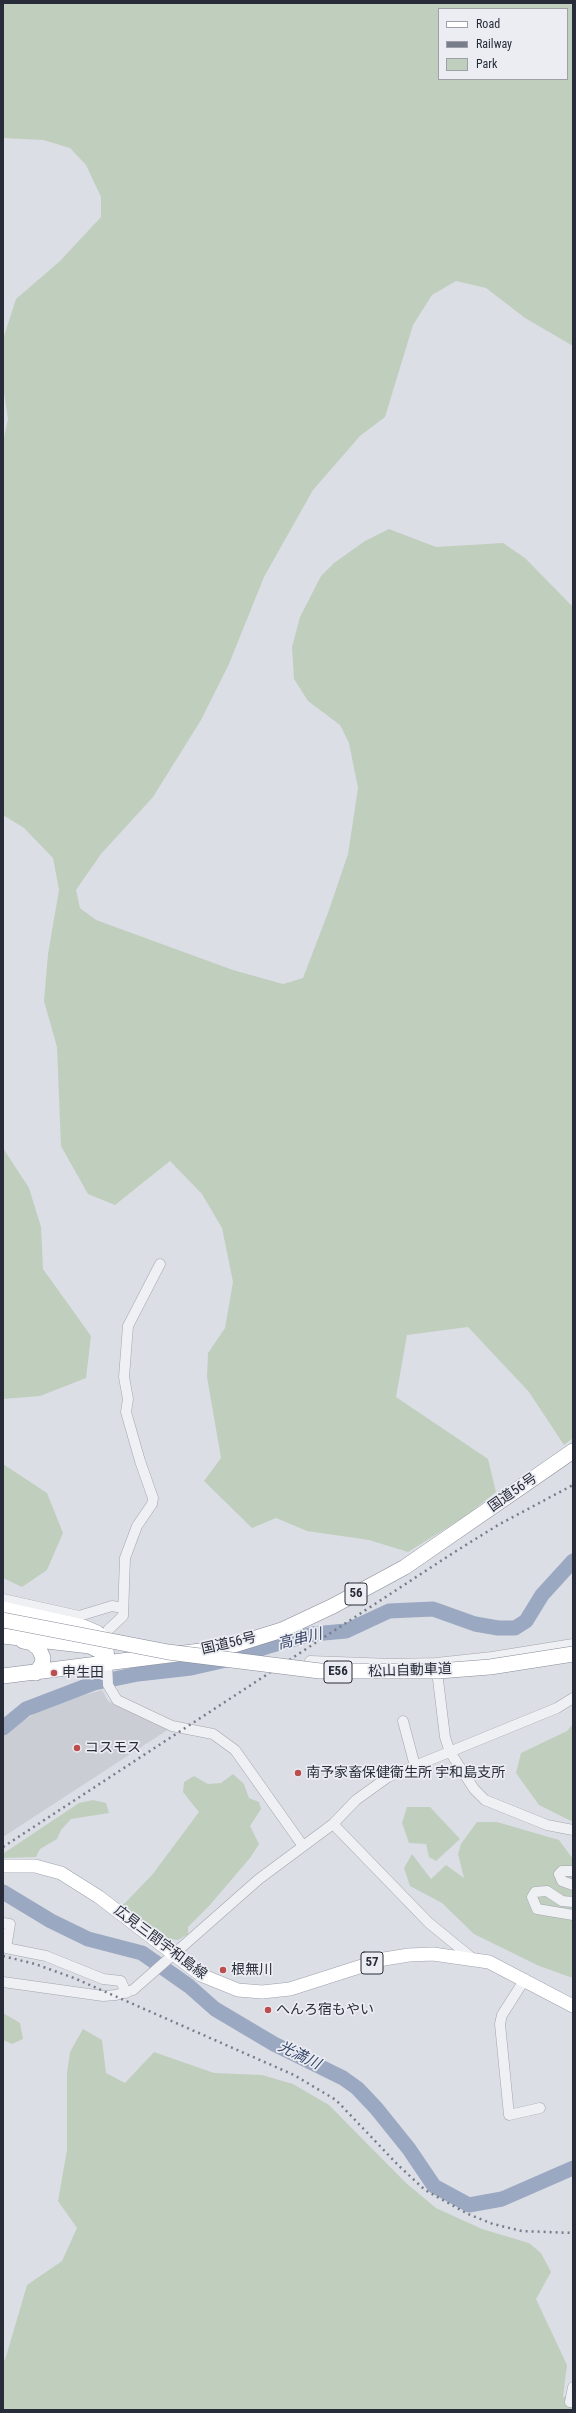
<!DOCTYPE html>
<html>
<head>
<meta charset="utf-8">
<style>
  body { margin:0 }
  #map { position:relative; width:576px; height:2413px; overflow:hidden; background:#dcdee5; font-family:"Roboto Condensed",sans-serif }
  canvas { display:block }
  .frame { position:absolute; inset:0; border:4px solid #282c39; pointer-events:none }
  .legend { position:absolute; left:438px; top:8px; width:130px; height:72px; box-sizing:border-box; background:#ebedf3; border:1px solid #9da0a9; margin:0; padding:5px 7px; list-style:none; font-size:12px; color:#282c39 }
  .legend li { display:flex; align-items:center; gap:8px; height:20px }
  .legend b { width:20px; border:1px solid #9da0a9 }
</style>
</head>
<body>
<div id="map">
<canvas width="576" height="2413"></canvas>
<div class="frame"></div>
<ul class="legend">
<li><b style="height:5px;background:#fff"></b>Road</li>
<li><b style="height:5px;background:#787d8c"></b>Railway</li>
<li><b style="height:11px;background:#c0cebe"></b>Park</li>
</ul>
</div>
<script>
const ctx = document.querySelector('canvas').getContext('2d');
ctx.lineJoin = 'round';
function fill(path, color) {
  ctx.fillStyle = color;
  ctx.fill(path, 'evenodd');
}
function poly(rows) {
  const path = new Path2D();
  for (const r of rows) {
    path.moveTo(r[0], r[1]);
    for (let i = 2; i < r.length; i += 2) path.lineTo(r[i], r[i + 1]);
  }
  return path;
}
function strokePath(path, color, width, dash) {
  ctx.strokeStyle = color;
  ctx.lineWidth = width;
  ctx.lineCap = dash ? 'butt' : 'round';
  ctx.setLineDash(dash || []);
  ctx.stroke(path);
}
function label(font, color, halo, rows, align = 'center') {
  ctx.font = font + ' "Roboto Condensed","Noto Sans JP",sans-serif';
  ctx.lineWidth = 3.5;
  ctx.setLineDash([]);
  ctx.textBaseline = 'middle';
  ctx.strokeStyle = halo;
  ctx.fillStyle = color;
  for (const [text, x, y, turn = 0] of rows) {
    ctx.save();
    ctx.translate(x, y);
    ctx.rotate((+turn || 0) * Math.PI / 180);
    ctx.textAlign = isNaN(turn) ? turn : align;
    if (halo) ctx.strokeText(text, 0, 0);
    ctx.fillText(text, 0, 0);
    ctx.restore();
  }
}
const built = poly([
  [102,1690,108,1701,169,1729,3,1837,3,1734,46,1706]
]);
const green = poly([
  [3,3,573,3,573,346,525,318,486,288,456,281,432,295,413,325,385,417,360,436,313,490,264,577,229,664,201,720,153,797,101,854,76,890,80,908,96,920,233,970,283,984,303,978,329,910,348,854,358,788,349,743,340,725,308,701,294,679,292,647,300,617,321,576,334,563,365,541,389,529,436,547,503,543,525,558,573,607,573,1438,564,1445,529,1392,468,1327,407,1335,396,1397,488,1459,496,1492,466,1516,408,1552,369,1540,307,1531,276,1518,252,1528,204,1481,221,1458,207,1377,208,1353,225,1328,233,1282,222,1228,202,1194,170,1161,115,1205,88,1194,61,1146,57,1047,44,1001,48,954,59,890,53,858,24,828,3,815,3,442,8,419,3,386,3,339,16,299,60,261,101,217,101,197,86,165,70,148,43,140,3,138],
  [439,9,567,9,567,79,439,79],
  [3,1148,29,1188,41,1227,43,1269,91,1336,86,1378,40,1396,3,1399],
  [3,1464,47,1493,63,1533,47,1570,22,1587,3,1578],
  [573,1724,573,1822,539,1805,516,1773,521,1753,567,1731],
  [233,1774,244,1784,249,1798,259,1802,261,1809,250,1826,259,1844,250,1858,209,1906,188,1927,188,1934,178,1940,160,1938,122,1906,152,1875,199,1812,183,1792,184,1782,194,1776,208,1784,221,1783],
  [93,1800,106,1803,109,1813,71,1819,61,1830,57,1839,40,1849,36,1857,3,1858,4,1853,79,1803],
  [407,1807,430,1807,460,1839,436,1861,429,1857,426,1844,409,1843,402,1823],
  [477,1822,497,1822,559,1840,573,1859,573,1978,539,1966,474,1934,442,1903,410,1886,404,1868,412,1854,431,1879,446,1865,464,1878,458,1854,461,1844],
  [3,2013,20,2023,23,2039,12,2044,3,2040],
  [83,2029,102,2040,106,2073,125,2083,154,2052,214,2073,262,2075,293,2084,329,2105,406,2183,436,2208,482,2229,529,2243,541,2253,551,2272,536,2299,567,2365,563,2397,573,2396,573,2410,3,2410,3,2359,5,2360,27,2285,62,2261,77,2228,58,2201,67,2150,67,2073,70,2052]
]);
const river = poly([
  [3,1728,26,1709,94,1683,138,1674,191,1668,235,1658,269,1646,313,1634,346,1631,389,1611,433,1609,475,1624,498,1628,515,1628,526,1621,542,1595,573,1561],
  [3,1892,51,1921,88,1939,142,1953,189,1986,215,2009,274,2044,343,2078,357,2088,376,2108,409,2149,434,2186,469,2205,502,2199,573,2168]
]);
const minor = poly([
  [3,1599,79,1616,112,1606,123,1608],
  [99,1643,109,1629,123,1616,125,1558,137,1526,152,1504,153,1498,140,1461,126,1412,128,1399,124,1377,128,1326,160,1264],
  [573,1644,492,1657,436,1663,445,1737,450,1752,474,1789,485,1800,547,1825,573,1830],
  [310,1661,392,1664,436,1663],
  [107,1663,108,1685,117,1700,172,1726,213,1734,235,1750,303,1846],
  [403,1721,415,1766],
  [333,1824,429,1923,472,1958],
  [573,1871,562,1871,559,1874,562,1881,573,1885],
  [573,1902,562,1901,547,1891,535,1892,532,1897,537,1909,573,1915],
  [3,1923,10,1924,6,1948,46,1956,103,1979,121,1981,126,1993],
  [525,1979,502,2015,500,2024,509,2115,540,2108],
  [3,1982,103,1996,116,1995,133,1990,259,1879,333,1824,356,1800,388,1777,557,1708,573,1698],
  [570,2402,573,2387]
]);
const major = poly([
  [3,1866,35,1866,61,1873,99,1897,201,1975,238,1990,262,1992,290,1989,384,1959,409,1955,433,1954,489,1962,573,2006]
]);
const highway = poly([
  [3,1609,83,1627,97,1633,103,1639,106,1648,107,1663],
  [3,1636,90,1646,100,1651,107,1663],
  [23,1641,32,1643,39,1649,43,1658,42,1664,36,1673],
  [3,1676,224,1648,282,1630,333,1606,405,1567,573,1451]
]);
const rail = poly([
  [3,1847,453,1553,498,1525,573,1485],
  [3,1956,35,1964,74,1978,294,2075,336,2100,398,2165,425,2190,468,2214,493,2224,522,2231,573,2233]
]);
const highwayBridge = poly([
  [3,1620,168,1652,320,1671,438,1671,490,1667,573,1654]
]);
const markers = [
  [54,1673,4,"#bd4e4f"],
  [77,1748,4,"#bd4e4f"],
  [298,1773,4,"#bd4e4f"],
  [223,1970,4,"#bd4e4f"],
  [268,2010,4,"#bd4e4f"]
];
const shields = [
  [356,1594,22],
  [338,1672,28],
  [372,1963,22]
];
const shieldNames = [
  ["56",356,1594],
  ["E56",338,1672],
  ["57",372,1963]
];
const streetNames = [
  ["国道56号",513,1493,-35],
  ["国道56号",229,1644,-13],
  ["松山自動車道",410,1671,-2],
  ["広見三間宇和島線",160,1943,37]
];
const poiNames = [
  ["申生田",62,1673],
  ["コスモス",85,1748],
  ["南予家畜保健衛生所 宇和島支所",306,1773],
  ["根無川",231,1970],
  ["へんろ宿もやい",276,2010]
];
const waterNames = [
  ["高串川",300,1640,-14],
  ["光満川",299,2056,26]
];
fill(built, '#cbcdd5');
fill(green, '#c0cebe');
strokePath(river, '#9ba8c1', 15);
strokePath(minor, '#a2a5ae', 11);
strokePath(major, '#9da2af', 14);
strokePath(highway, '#868b99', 16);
strokePath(minor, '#eef0f3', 10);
strokePath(major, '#fff', 13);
strokePath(highway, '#fff', 15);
strokePath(rail, '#787d8c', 2.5, [2, 4]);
strokePath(highwayBridge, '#868b99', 16, []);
strokePath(highwayBridge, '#fff', 15);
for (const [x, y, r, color] of markers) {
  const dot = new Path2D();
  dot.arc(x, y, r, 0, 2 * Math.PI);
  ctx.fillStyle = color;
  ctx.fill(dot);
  strokePath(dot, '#ebedf3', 1.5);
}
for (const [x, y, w] of shields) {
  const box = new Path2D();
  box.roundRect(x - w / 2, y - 11, w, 22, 3);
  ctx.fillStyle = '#ebedf3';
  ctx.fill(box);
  strokePath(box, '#282c39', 1);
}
label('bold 13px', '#282c39', null, shieldNames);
label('14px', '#282c39', '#ebedf3', streetNames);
label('14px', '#282c39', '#ebedf3', poiNames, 'left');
label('italic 15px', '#374668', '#ebedf3', waterNames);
</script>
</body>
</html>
